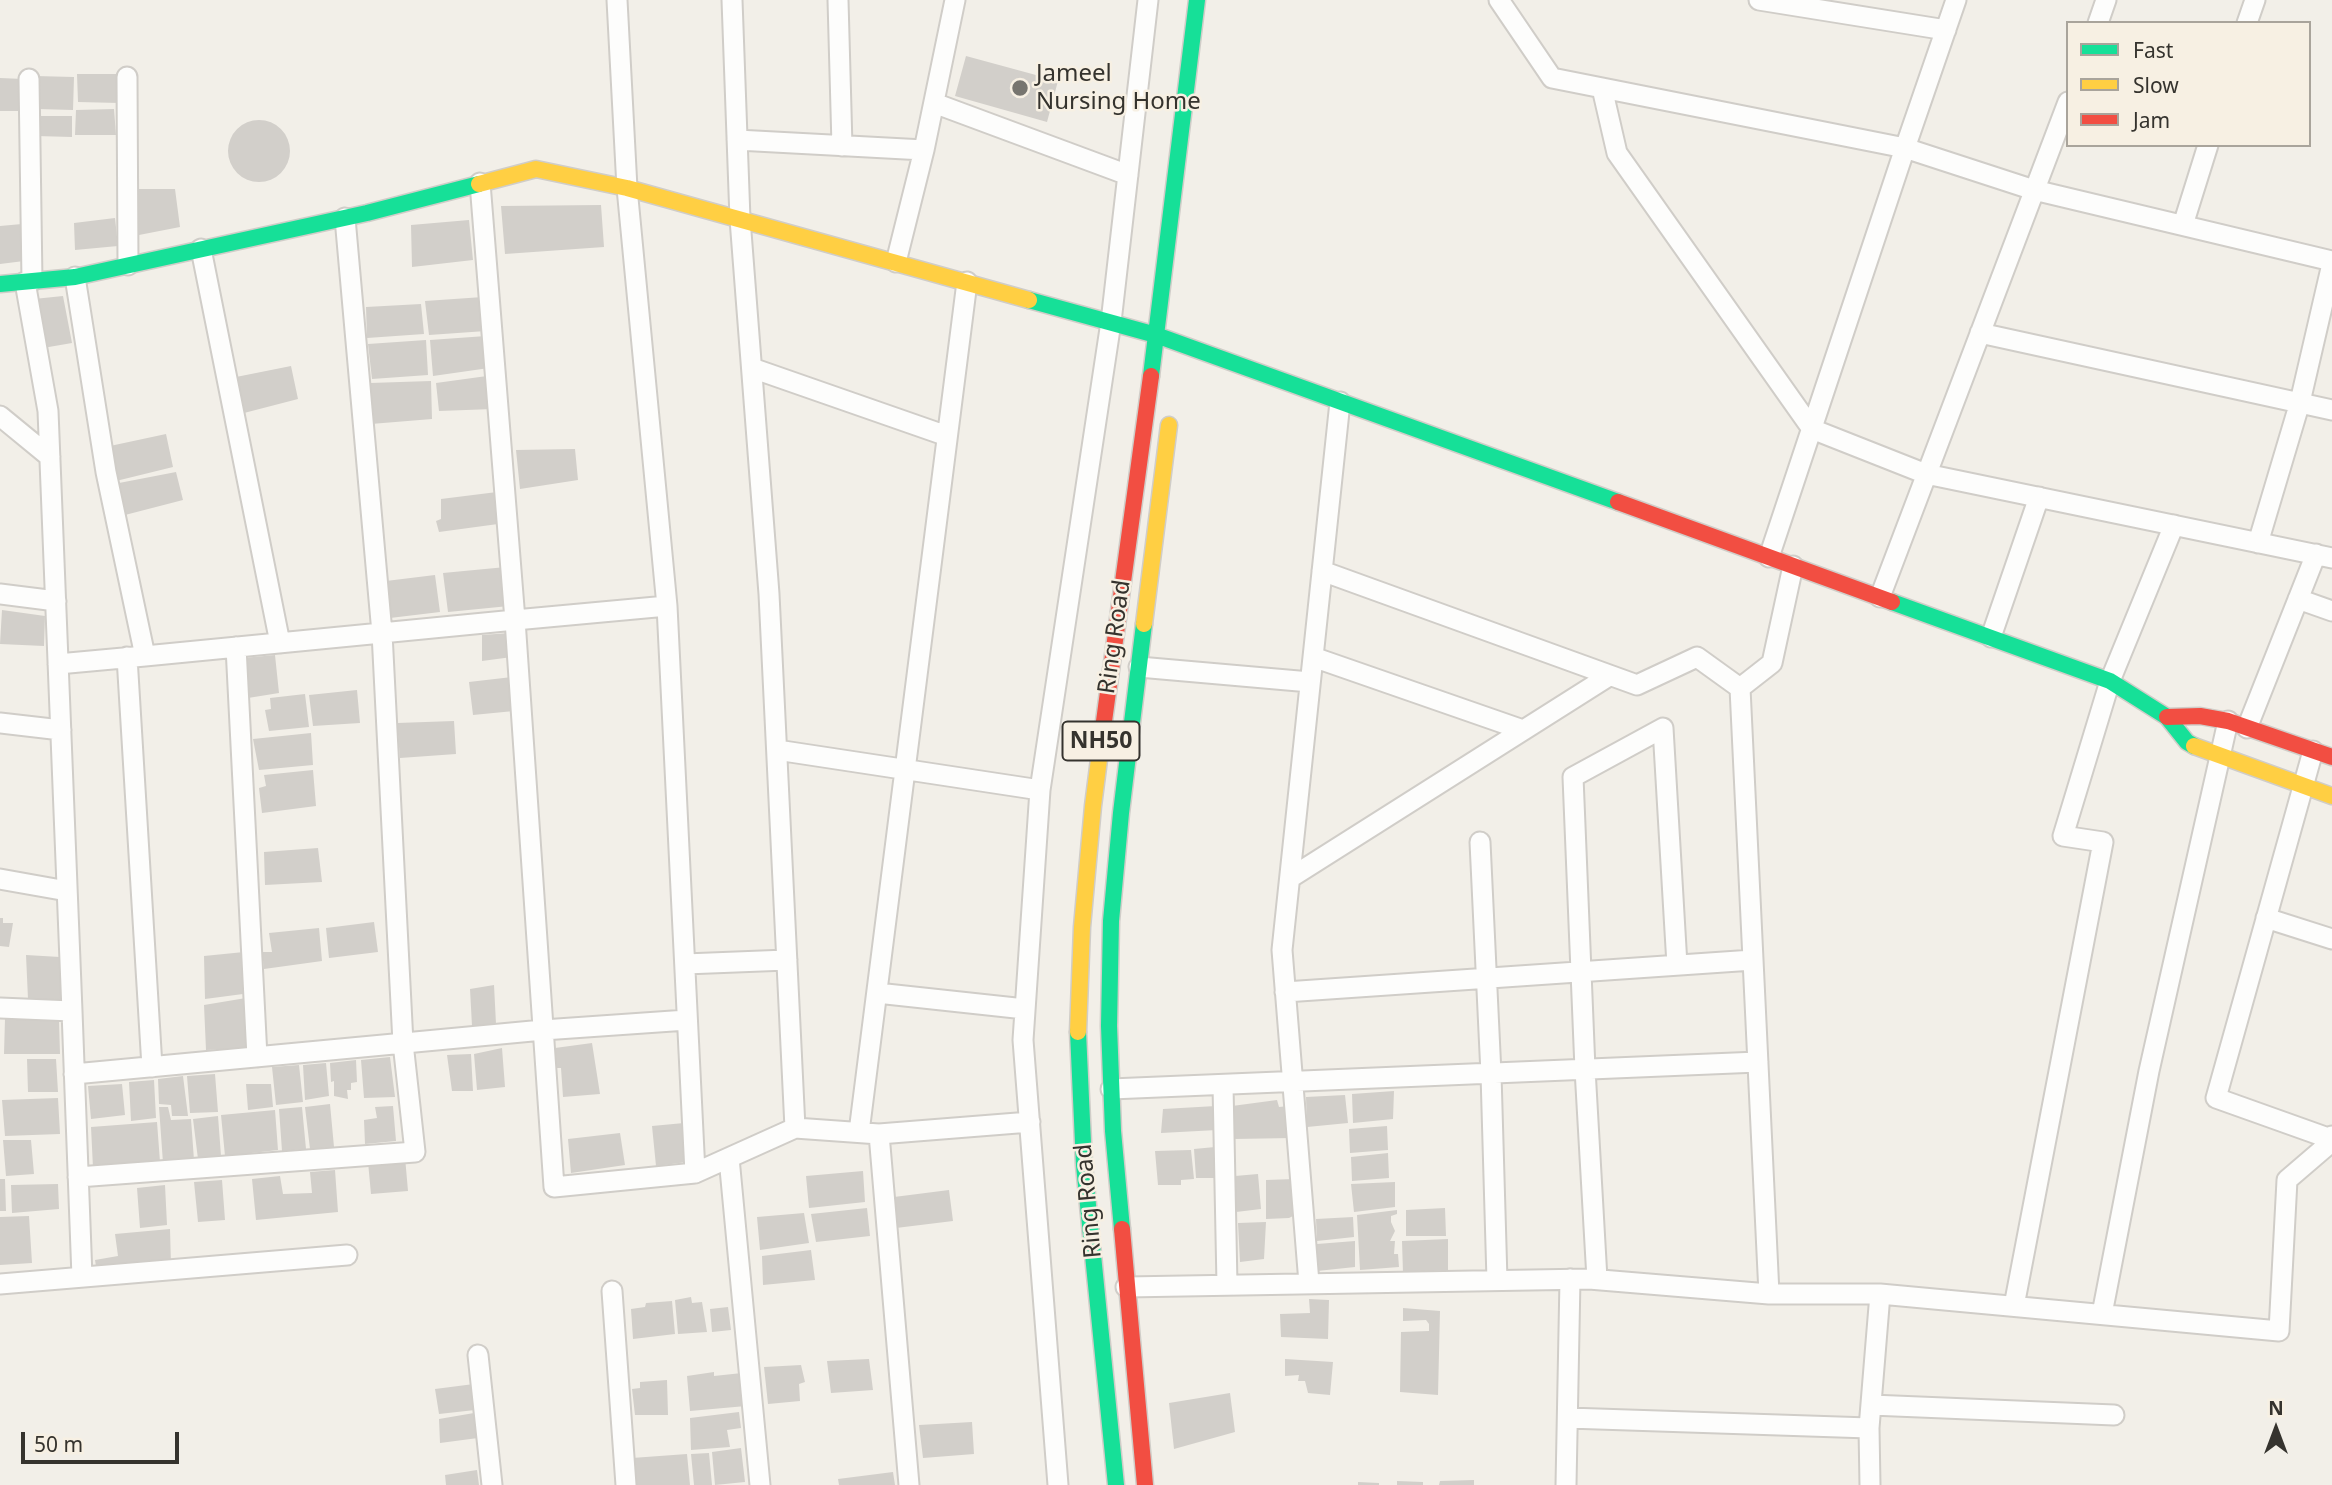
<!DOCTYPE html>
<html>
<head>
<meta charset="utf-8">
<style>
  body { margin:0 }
  #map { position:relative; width:2332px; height:1485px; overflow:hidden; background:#f2efe8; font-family:"Noto Sans",sans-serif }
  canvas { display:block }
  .legend { position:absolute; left:2066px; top:21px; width:245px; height:126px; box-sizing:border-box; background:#f7f0e3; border:2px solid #a9a49b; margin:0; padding:9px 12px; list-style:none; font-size:21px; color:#35332e }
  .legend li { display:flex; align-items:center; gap:14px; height:35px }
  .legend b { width:35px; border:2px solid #a9a49b }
  .north { position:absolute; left:2241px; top:1394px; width:70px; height:70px; -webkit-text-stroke:5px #f7f0e3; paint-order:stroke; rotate:0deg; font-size:19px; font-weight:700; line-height:28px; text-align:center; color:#35332e }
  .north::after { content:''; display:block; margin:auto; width:24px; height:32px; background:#35332e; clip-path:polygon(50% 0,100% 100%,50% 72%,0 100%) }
  .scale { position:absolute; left:21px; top:1432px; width:158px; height:32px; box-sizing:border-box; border:4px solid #35332e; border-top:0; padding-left:9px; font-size:21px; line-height:24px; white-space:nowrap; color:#35332e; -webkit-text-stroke:5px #f7f0e3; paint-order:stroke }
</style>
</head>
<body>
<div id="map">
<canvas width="2332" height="1485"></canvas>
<ul class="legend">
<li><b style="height:9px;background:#16e098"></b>Fast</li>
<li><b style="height:9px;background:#ffcf43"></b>Slow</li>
<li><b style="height:9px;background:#f24e42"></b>Jam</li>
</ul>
<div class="north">N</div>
<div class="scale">50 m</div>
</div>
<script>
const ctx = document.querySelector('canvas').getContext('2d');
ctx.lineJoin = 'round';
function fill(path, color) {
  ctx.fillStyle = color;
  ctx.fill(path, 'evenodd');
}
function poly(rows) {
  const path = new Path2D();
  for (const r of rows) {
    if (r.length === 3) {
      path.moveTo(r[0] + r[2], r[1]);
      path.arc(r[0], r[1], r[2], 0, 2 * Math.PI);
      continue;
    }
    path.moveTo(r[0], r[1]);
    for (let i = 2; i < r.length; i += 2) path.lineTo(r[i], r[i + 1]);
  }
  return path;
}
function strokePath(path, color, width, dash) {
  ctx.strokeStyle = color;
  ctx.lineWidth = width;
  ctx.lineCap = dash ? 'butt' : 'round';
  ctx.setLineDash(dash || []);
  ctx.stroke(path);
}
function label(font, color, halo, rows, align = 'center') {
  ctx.font = font + ' "Noto Sans",sans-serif';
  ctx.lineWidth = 5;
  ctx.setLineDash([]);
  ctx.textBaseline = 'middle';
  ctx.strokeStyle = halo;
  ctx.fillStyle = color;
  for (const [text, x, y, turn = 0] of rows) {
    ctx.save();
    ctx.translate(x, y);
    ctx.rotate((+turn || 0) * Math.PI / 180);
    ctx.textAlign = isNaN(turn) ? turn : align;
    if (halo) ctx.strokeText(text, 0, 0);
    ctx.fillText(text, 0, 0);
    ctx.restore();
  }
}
const building = poly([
  [966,56,1058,81,1047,122,955,96],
  [77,74,119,74,119,103,78,102],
  [35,76,74,77,73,110,37,109],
  [0,78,23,79,25,111,0,111],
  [114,109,116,135,75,135,76,110],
  [37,116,72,116,72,137,36,136],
  [259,151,31],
  [139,189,175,189,180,227,139,235],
  [601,205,604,247,505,254,501,206],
  [115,218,118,246,75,250,74,223],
  [469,220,473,260,412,267,411,225],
  [22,224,24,261,0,264,0,226],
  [63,296,72,343,43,348,34,299],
  [483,297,486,331,429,335,425,301],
  [421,304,424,334,367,338,366,307],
  [486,336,489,368,433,376,430,340],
  [426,340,428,375,372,379,368,344],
  [291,366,298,399,244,413,236,377],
  [487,376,493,409,439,411,436,383],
  [431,381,432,419,371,424,370,383],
  [166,434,173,467,116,481,110,446],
  [575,449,578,480,520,489,516,450],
  [176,472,183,500,125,515,119,483],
  [497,492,498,524,439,532,436,521,441,519,441,499],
  [506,567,509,606,448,612,443,573],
  [435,575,440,612,390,618,386,581],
  [2,610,45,616,44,646,0,644],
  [510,633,512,657,482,661,482,635],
  [275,655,279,693,248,698,243,658],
  [512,677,514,711,473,715,469,682],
  [357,690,360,723,313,726,309,695],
  [305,694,309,727,269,731,265,710,271,709,270,698],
  [454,721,456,754,400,758,397,723],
  [311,733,313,765,259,770,253,739],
  [313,770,316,806,262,813,259,788,266,786,264,775],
  [318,848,322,882,265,885,264,852],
  [0,918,3,918,3,923,13,923,9,947,0,946],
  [374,922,378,952,329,958,326,928],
  [319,928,322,961,264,969,262,952,272,952,269,933],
  [244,952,243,994,205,999,204,956],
  [26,955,60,957,60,999,28,999],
  [494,985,496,1024,472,1026,470,989],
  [246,998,249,1048,206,1050,204,1005],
  [5,1019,59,1020,60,1054,4,1054],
  [592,1043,600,1094,563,1097,561,1068,556,1068,555,1048],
  [502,1048,505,1087,477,1090,474,1054],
  [471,1054,473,1091,452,1091,447,1055],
  [390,1057,395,1097,364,1098,361,1060],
  [27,1059,56,1059,58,1092,28,1092],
  [356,1060,357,1082,351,1083,351,1090,347,1090,348,1099,334,1096,334,1081,331,1082,330,1063],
  [326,1063,329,1096,305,1100,303,1065],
  [299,1065,303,1102,276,1105,272,1067],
  [215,1074,218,1112,190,1113,187,1076],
  [183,1076,188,1116,172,1116,171,1105,159,1104,158,1079],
  [154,1080,156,1118,131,1121,129,1082],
  [122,1084,125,1115,91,1119,88,1086],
  [246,1084,271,1084,273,1107,248,1110],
  [1394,1091,1393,1119,1353,1123,1352,1094],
  [1345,1095,1348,1123,1307,1127,1306,1097],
  [58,1098,60,1134,5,1136,2,1100],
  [1277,1100,1279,1107,1289,1106,1292,1138,1234,1139,1232,1106],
  [330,1104,334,1147,310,1149,305,1107],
  [393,1106,396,1141,365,1144,364,1120,377,1118,375,1107],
  [1216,1106,1217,1130,1161,1133,1163,1109],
  [159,1107,168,1107,171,1120,191,1119,194,1160,163,1163],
  [302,1107,306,1149,282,1151,279,1109],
  [275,1110,278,1150,225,1156,221,1115],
  [218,1116,221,1156,198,1159,193,1119],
  [157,1122,160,1162,93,1168,91,1127],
  [684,1123,687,1162,656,1166,652,1126],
  [1387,1126,1388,1150,1350,1153,1349,1129],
  [620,1133,625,1165,571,1173,568,1139],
  [3,1140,31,1140,34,1174,6,1176],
  [1215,1147,1216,1178,1196,1178,1194,1149],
  [1191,1150,1194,1179,1181,1180,1181,1185,1158,1185,1155,1151],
  [1388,1153,1389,1178,1352,1181,1351,1157],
  [405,1157,408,1191,371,1194,368,1162],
  [335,1170,338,1212,256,1220,252,1179,280,1176,283,1194,312,1193,310,1172],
  [863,1171,865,1202,809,1208,806,1176],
  [1258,1174,1261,1209,1236,1212,1235,1176],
  [0,1179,5,1179,6,1211,0,1211],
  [1294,1179,1297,1214,1289,1218,1266,1219,1266,1180],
  [222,1180,225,1220,198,1222,194,1182],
  [1395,1182,1395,1207,1354,1212,1351,1184],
  [58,1184,59,1209,12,1213,11,1185],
  [165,1185,167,1225,140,1228,137,1188],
  [949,1190,953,1221,896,1228,894,1197],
  [867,1208,870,1236,816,1242,811,1214],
  [1445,1208,1446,1236,1406,1236,1406,1210],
  [1397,1210,1397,1214,1391,1216,1391,1222,1395,1231,1390,1241,1395,1241,1394,1254,1398,1254,1399,1267,1360,1270,1357,1215],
  [804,1213,809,1243,760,1250,757,1217],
  [29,1216,32,1263,0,1265,0,1217],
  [1353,1217,1354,1237,1317,1241,1316,1219],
  [1266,1222,1264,1259,1240,1262,1238,1223],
  [170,1229,171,1265,97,1272,95,1260,118,1256,115,1234],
  [1448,1239,1448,1270,1403,1273,1402,1241],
  [1355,1241,1355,1267,1317,1271,1317,1244],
  [811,1250,815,1280,763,1285,762,1256],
  [691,1297,692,1303,702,1302,707,1332,678,1334,675,1300],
  [1309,1299,1329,1300,1328,1339,1281,1337,1280,1314,1310,1313],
  [672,1301,675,1334,633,1339,631,1309,645,1307,646,1303],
  [728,1307,731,1330,712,1332,710,1309],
  [1403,1308,1440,1311,1438,1395,1400,1392,1401,1332,1429,1331,1429,1324,1426,1320,1403,1321],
  [869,1359,873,1390,831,1393,827,1361],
  [1285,1359,1333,1362,1330,1395,1308,1393,1305,1381,1298,1381,1299,1375,1285,1376],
  [801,1365,805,1382,799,1384,800,1401,768,1404,764,1367],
  [714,1372,714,1376,742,1373,746,1406,690,1411,687,1376],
  [667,1380,668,1415,635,1415,632,1389,640,1388,640,1382],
  [474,1384,475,1410,439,1414,435,1389],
  [1230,1393,1235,1432,1174,1449,1169,1403],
  [739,1412,741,1428,727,1430,730,1447,691,1450,690,1418],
  [474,1413,478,1438,440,1443,439,1419],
  [972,1422,974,1454,923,1458,919,1425],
  [741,1448,745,1482,715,1485,712,1452],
  [709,1453,712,1485,694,1485,691,1454],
  [687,1454,690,1485,635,1485,632,1458],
  [477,1470,479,1485,446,1485,445,1475],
  [893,1472,895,1485,839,1485,838,1479],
  [1474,1480,1474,1485,1439,1485,1440,1481],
  [1397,1481,1423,1482,1423,1485,1397,1485],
  [1358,1482,1379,1483,1379,1485,1358,1485]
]);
const street = poly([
  [617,0,627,188,667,606],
  [732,0,740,219,769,594,795,1128],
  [838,0,842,146],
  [1499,0,1552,78,1905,148,2034,190,2332,261],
  [1759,0,1946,30],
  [2098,23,2106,0],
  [2247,23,2255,0],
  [127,77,128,265],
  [29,79,32,281],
  [1602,88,1617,153,1812,429,1926,474,2332,558],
  [934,103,1128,175],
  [737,140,924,150,896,262],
  [924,150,955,0],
  [2183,225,2208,145],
  [201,249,280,643],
  [75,277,106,472,145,656],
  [1980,333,2332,410],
  [752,368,947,436],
  [0,416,50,457],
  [2258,543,2300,402,2332,264],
  [1769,557,1905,148,1956,0],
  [1793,566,1772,663,1740,688,1769,1294,1880,1294,1869,1428,1870,1485],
  [1322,571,1637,685,1697,657,1740,688],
  [0,594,56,601],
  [1880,597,2068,102],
  [2298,599,2332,611],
  [1991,637,2039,497],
  [236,647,257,1057],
  [127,657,152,1067],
  [1313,657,1523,730],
  [58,664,145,656,515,620,667,606,695,1173,554,1187,515,620,480,183],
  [1139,667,1310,682],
  [0,723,61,730],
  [2247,728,2316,554],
  [777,750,1040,790],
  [2313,751,2216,1098,2331,1139],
  [1480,842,1491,1074,1497,1280],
  [1290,878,1609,676],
  [0,879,67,891],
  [2266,918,2332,939],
  [685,964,787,960],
  [1285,992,1753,960],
  [877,993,1025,1009],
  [0,1008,72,1011,48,411,25,282],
  [72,1011,82,1277],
  [74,1074,543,1030,687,1020],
  [1223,1085,1227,1285],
  [1111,1089,1758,1062],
  [859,1132,967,282],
  [879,1134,909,1485],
  [729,1158,760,1485],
  [695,1173,795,1128,879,1134,1030,1122],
  [78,1177,415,1152,403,1043,382,633,345,218],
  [1597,1279,1585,1069,1573,777,1663,728,1677,965],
  [1309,1283,1282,950,1340,402],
  [0,1284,347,1255],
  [1126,1287,1589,1279,1769,1294],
  [612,1291,626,1485],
  [1880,1294,2279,1331,2287,1180,2329,1144,2332,1136],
  [2014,1306,2103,842,2063,836,2110,681,2174,525],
  [2102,1314,2149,1071,2228,721],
  [478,1355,492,1485],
  [1871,1405,2114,1415],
  [1568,1418,1869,1428],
  [1058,1485,1023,1040,1040,790,1111,322,1148,0],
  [1566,1485,1570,1279]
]);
const fast = poly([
  [0,284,75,277,367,213,479,184],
  [1029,300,1156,335,1618,502],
  [1151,376,1197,0],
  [1892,602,2110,681,2167,717,2187,742,2194,746],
  [1078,1032,1084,1165,1116,1485],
  [1122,1229,1113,1131,1109,1026,1111,921,1121,813,1144,624]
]);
const slow = poly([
  [479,184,536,169,627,188,1029,300],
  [1144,624,1169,425],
  [2194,746,2332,796],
  [1078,1032,1082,927,1093,806,1102,736]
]);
const jam = poly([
  [1618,502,1892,602],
  [2167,717,2200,716,2228,721,2332,757],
  [1102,736,1151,376],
  [1122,1229,1145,1485]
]);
const markers = [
  [1020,88,9,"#77756f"]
];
const shields = [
  [1101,741,77]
];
const shieldNames = [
  ["NH50",1101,741]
];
const poiNames = [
  ["Jameel",1036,74],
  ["Nursing Home",1036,102]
];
const streetNames = [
  ["Ring Road",1115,637,-82],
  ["Ring Road",1089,1201,-95]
];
fill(building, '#d2cfca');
strokePath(street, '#d0cdc8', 23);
strokePath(fast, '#d0cdc8', 19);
strokePath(slow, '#d0cdc8', 19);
strokePath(jam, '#d0cdc8', 19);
strokePath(street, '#fdfdfc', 19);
strokePath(fast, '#16e098', 16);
strokePath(slow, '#ffcf43', 16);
strokePath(jam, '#f24e42', 16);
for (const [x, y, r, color] of markers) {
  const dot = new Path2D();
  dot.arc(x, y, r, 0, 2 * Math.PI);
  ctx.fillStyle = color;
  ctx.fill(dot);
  strokePath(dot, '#f7f0e3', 2.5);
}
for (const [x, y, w] of shields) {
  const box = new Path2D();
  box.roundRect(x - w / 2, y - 19.5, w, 39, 5);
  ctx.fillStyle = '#f7f0e3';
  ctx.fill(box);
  strokePath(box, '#35332e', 2);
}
label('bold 23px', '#35332e', null, shieldNames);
label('24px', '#35332e', '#f7f0e3', poiNames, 'left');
label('24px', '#35332e', '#f7f0e3', streetNames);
</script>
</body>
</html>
